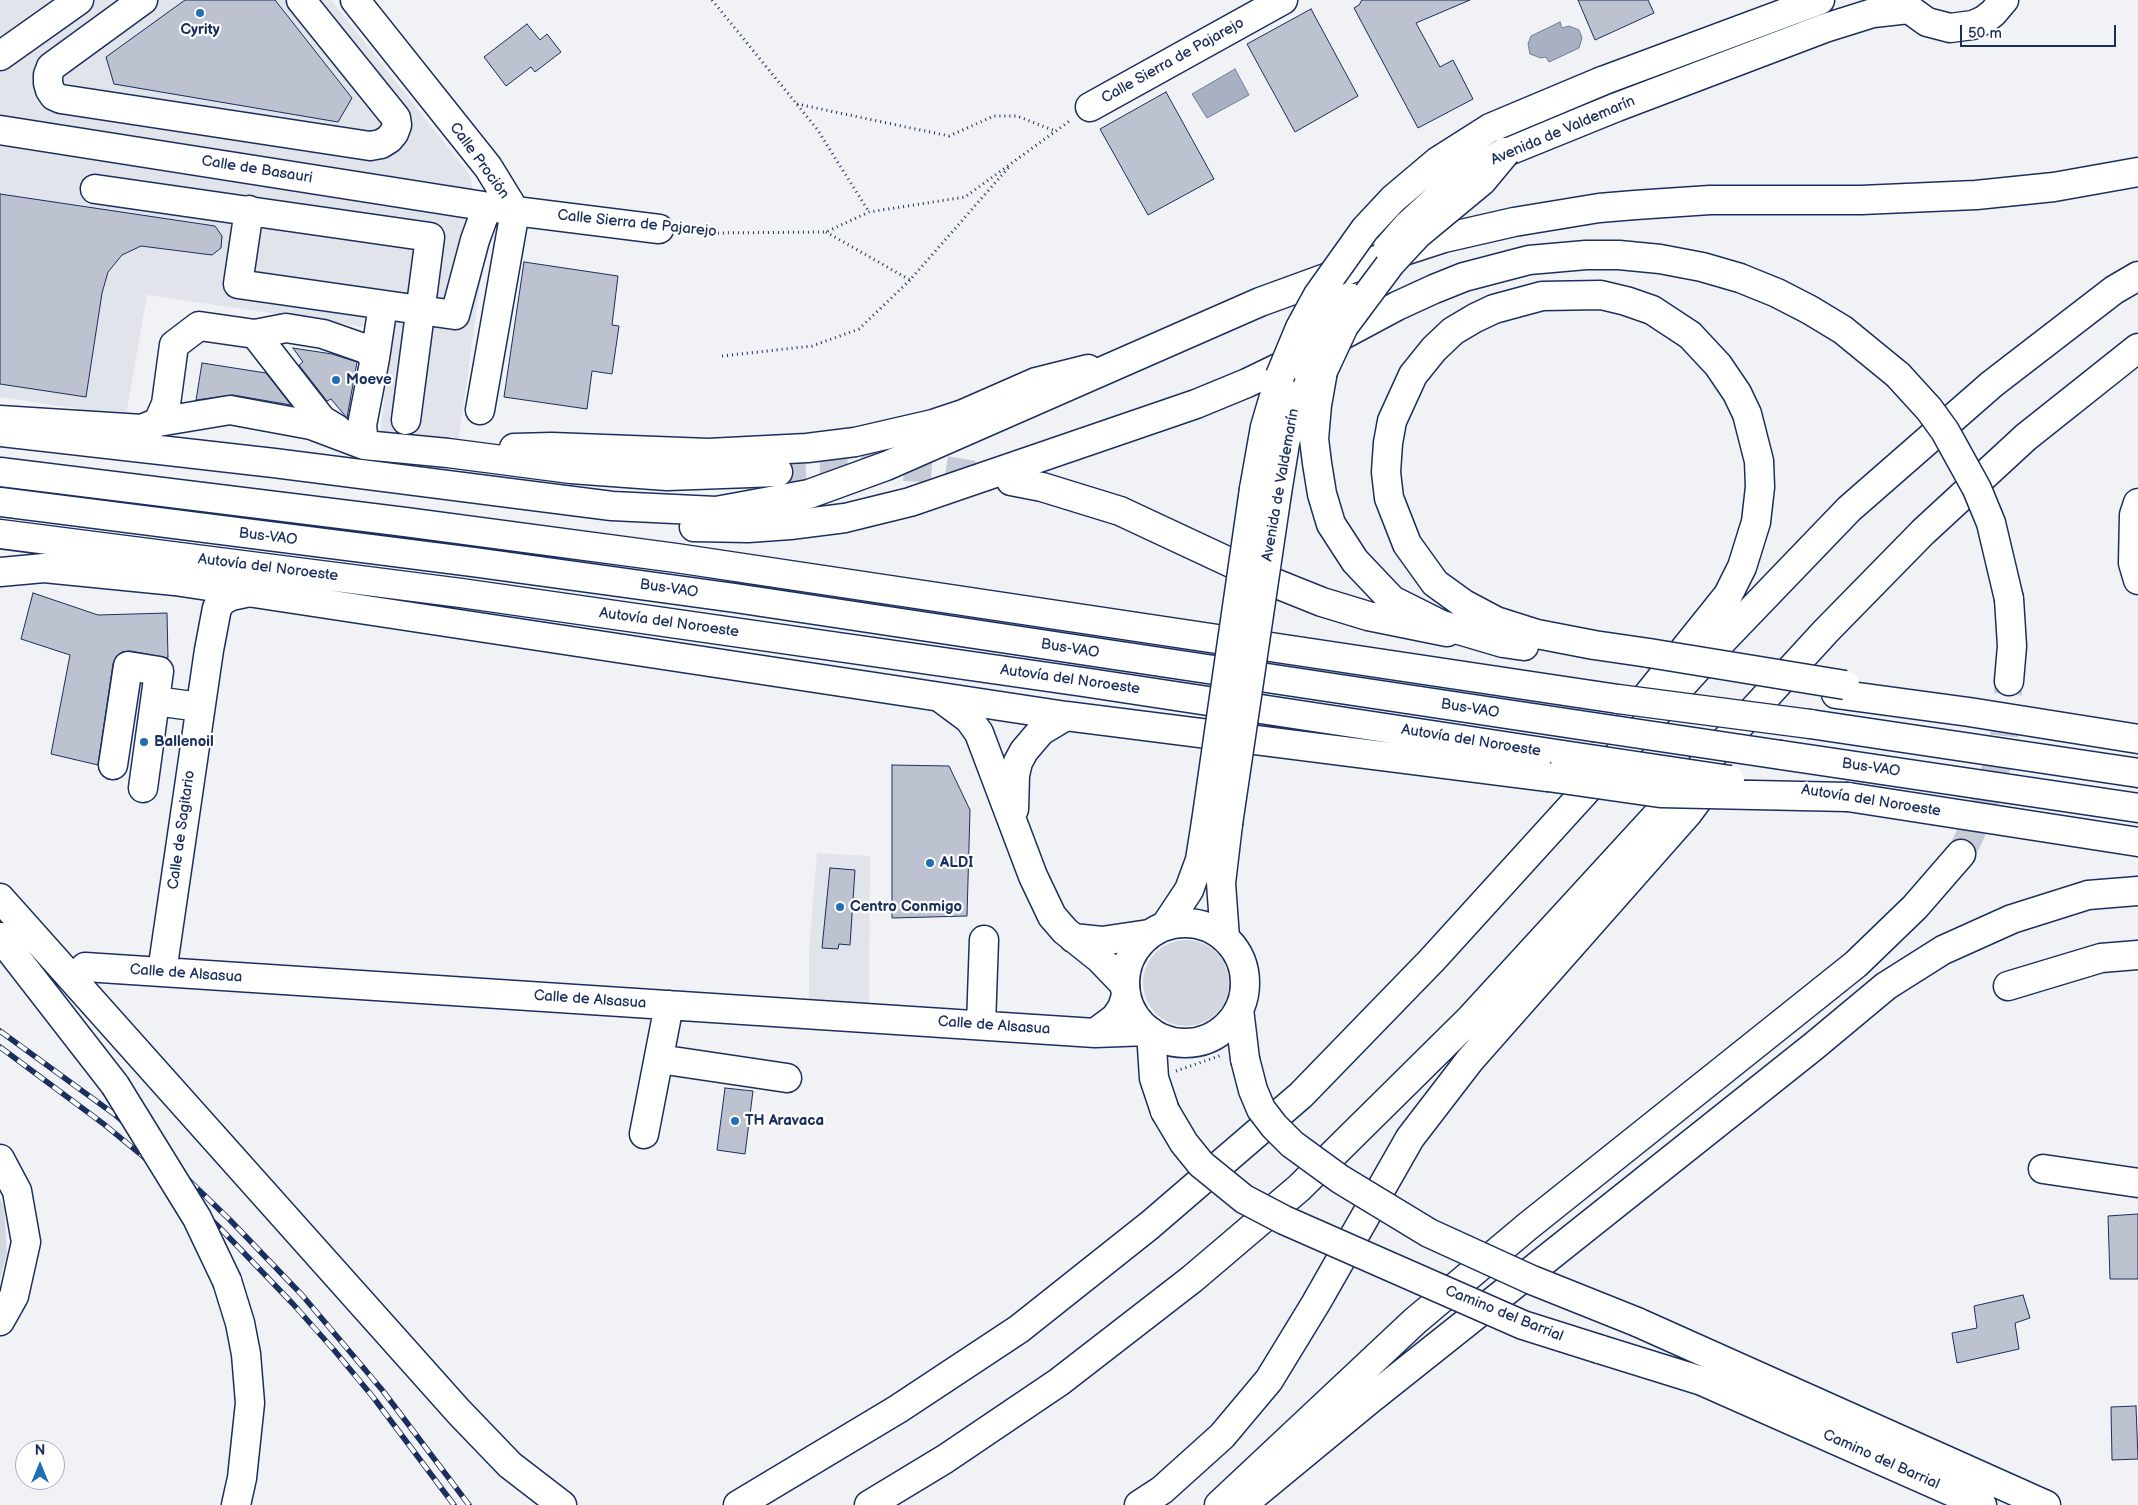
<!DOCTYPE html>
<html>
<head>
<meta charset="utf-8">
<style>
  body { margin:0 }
  #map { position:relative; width:2138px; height:1505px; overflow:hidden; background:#f1f2f5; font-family:"Balsamiq Sans",sans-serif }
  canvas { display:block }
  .north { position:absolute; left:15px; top:1440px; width:50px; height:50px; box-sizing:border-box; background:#fff; border:1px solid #a4acbf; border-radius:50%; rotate:0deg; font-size:14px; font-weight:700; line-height:20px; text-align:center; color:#1b2f5e }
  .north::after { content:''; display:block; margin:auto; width:18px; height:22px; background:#1f6fb2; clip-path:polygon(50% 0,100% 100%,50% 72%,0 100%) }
  .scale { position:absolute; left:1960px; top:25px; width:156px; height:22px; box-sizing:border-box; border:2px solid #1b2f5e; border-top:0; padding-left:6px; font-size:15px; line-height:18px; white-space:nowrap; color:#1b2f5e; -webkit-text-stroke:4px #fff; paint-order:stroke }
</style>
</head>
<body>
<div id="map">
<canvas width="2138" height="1505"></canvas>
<div class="north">N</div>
<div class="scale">50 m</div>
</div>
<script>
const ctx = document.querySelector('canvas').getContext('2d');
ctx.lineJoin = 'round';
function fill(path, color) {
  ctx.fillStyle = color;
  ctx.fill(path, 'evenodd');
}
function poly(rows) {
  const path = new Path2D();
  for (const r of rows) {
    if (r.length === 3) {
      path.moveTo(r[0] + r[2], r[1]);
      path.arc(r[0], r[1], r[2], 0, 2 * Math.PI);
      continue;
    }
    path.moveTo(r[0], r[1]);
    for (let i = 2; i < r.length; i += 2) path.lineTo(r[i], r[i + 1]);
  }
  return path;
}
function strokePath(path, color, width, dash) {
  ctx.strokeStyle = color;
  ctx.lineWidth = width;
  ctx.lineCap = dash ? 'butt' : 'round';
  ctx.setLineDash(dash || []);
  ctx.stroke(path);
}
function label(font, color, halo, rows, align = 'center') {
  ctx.font = font + ' "Balsamiq Sans",sans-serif';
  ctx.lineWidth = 4.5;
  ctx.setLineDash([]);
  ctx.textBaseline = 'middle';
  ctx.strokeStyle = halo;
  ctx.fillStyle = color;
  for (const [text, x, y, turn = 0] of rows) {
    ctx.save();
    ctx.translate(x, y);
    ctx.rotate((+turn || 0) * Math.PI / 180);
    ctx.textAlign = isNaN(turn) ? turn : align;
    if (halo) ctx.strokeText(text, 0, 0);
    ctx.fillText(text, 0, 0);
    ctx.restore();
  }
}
const built = poly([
  [0,0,331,0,470,175,485,250,458,444,380,435,392,331,147,295,126,416,0,397],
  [817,853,870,856,869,1004,809,999,809,948]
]);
const green = poly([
  [1186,983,43],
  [0,1198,4,1208,7,1254,0,1279]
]);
const water = poly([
  [1560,22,1562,28,1569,26,1579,30,1582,38,1579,48,1549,62,1546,57,1541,58,1530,54,1528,44,1531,36,1560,22],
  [1235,69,1249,95,1207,118,1192,94,1235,69]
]);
const building = poly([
  [185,0,275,0,352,98,338,122,114,84,106,57,185,0],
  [1362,0,1470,0,1416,23,1440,67,1453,60,1473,99,1418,128,1354,8,1359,5,1362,0],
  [1578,0,1648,0,1654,13,1595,40,1578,0],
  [1311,9,1358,96,1295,132,1247,44,1311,9],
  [527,24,540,40,547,34,561,52,535,72,531,67,506,86,484,57,527,24],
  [1166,92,1214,179,1148,215,1100,129,1166,92],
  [0,194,215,226,222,236,221,248,212,255,141,246,122,255,108,272,102,293,86,397,0,384,0,194],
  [524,262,618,276,612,325,619,326,612,374,592,371,587,409,504,397,524,262],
  [293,348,332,354,357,362,347,418,331,399,327,401,299,365,303,362,293,348],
  [202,363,266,373,291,405,233,395,196,400,202,363],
  [33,593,98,615,167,613,168,658,130,651,122,652,116,657,113,664,98,765,51,754,70,655,21,639,33,593],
  [892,765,949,766,970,810,967,916,892,918,892,765],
  [830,868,855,870,850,945,839,944,838,949,822,948,830,868],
  [725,1088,753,1091,745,1154,717,1150,725,1088],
  [2138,1214,2138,1279,2110,1279,2108,1216,2138,1214],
  [2023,1295,2030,1318,2015,1323,2019,1349,1957,1363,1952,1333,1977,1328,1974,1306,2023,1295],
  [2136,1406,2138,1459,2112,1460,2111,1407,2136,1406]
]);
const minorTunnel = poly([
  [778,472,864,467,904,467,939,469,993,478]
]);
const highwayTunnel = poly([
  [1961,854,1984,806,1995,771,2004,737,2009,681]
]);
const path = poly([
  [712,0,817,129,869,212],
  [797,104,949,136,994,116,1017,116,1055,131],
  [683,231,712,233,826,232,869,212,965,197,1071,120],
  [826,232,910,280,1009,167],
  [722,356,812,346,859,329,910,280],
  [1176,1071,1222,1055]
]);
const minor = poly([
  [143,0,51,67,48,75,48,83,50,90,54,96,61,99,370,146,381,144,389,139,394,133,397,125,396,118,301,0],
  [355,0,488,167,515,211,480,410],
  [0,56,79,0],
  [1090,107,1283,0],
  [0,130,515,211,659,229],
  [95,189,430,237,406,420],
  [249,210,238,284,455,315,475,240,487,207],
  [255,334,286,328,323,334,366,349,375,358,362,425,364,445],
  [375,358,383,305],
  [0,420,142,429,158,422,230,410,311,425,364,445,448,453,571,469,667,476,778,472],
  [158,422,166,404,174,345,199,326,255,334,322,420,337,429],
  [514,448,552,447,708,453,807,448,855,442,933,424,963,414,1036,382,1088,369],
  [1011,481,1042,487,1120,511,1272,582,1322,602,1368,616,1447,632],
  [113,765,128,666,159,671,155,701,200,707],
  [143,788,155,701],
  [85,967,1095,1033,1149,1031],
  [162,972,209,650,217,608,222,601,231,596,250,592],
  [2008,986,2101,958,2138,955],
  [981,1025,984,940],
  [1095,1033,1115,1018,1122,1008,1126,996],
  [659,1059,787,1078],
  [644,1134,669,1005],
  [0,1159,17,1191,26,1242,14,1296,0,1321],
  [2043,1169,2138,1183]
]);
const major = poly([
  [1902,0,1909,9,1927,22,1950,28,1973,25,1984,20,1993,13,2004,0],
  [1602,81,1820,0],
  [1506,152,1617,107,1825,28,1873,13,1909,9],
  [1254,489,1265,427,1280,376],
  [1277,493,1285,443,1297,398,1307,371],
  [1185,983,60],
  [1165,926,1189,890,1200,860,1206,822],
  [1225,938,1221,883,1228,824],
  [1239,1009,1245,1059],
  [1151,1032,1154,1078,1165,1111],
  [1637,1322,2046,1505],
  [1599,1349,1702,1381,1982,1505]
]);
const highway = poly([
  [1323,371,1317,405,1314,439,1317,463,1322,494,1331,524,1355,561,1392,600,1442,625,1503,643,1524,646],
  [0,432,274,463,612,506,716,511,809,494,886,466,1260,302,1367,263,1444,238,1514,222,1599,208,1635,205,1710,200,1861,200,1976,195,2054,187,2138,172],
  [0,472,405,522,676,558,1618,699],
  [0,502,473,562,735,598,1593,727],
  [2138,503,2134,515,2133,563,2138,580],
  [694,527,748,528,790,525,845,518,910,502,1196,404,1247,383,1311,352,1397,306,1434,289,1464,277,1529,260,1586,255,1619,255,1660,259,1702,267,1740,278,1777,293,1810,310,1843,330,1898,375],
  [0,534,461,593,1083,682,1563,755],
  [0,572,44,568,175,581,1066,716,1548,777],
  [2009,599,2012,646,2009,681],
  [1836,694,1969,712,2138,739],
  [942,699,969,719,979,733,1033,876,1052,916,1065,931,1100,959,1125,985],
  [1643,701,1728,595,1742,567,1756,522,1760,487,1759,461,1747,414,1737,393,1718,365,1690,335,1652,310,1626,301,1601,295,1542,296,1494,309,1475,318,1453,331,1434,349,1413,375,1392,421,1388,443,1386,472,1389,498,1407,544,1435,583,1464,604,1496,621,1537,634,1594,645,1649,653],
  [1810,724,2138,773],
  [1781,755,2138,808],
  [1848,797,2138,842],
  [1014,809,1015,775,1018,762,1024,751,1041,731,1066,716],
  [0,898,459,1412,510,1465,562,1505],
  [0,937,115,1085],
  [1073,938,1102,941,1149,934],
  [227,1281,240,1323,246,1354,250,1403,242,1478,236,1505],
  [738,1505,898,1409,1019,1329,1150,1225,1301,1095,1432,960,1723,640,1849,509,1992,384,2114,290,2138,276],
  [869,1505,945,1459,1059,1382,1192,1279,1299,1188,1470,1019,1826,631,1923,532,2026,437,2138,348],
  [1139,1505,1162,1490,1222,1436,1269,1380,1316,1303,1410,1138,1470,1060,1688,813,1714,778],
  [1219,1505,1415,1321,1528,1226,1856,964,1915,907,1961,854],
  [1242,1505,1368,1401,1814,1046,1886,986,1943,950,2012,919,2088,895,2138,891]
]);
const rail = poly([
  [0,1031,114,1114,169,1161,230,1220,302,1295,383,1391,469,1505],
  [0,1047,105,1125,161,1171,221,1229,293,1304,334,1350,373,1397,454,1505]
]);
const majorBridge = poly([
  [1388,248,1408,225,1455,182,1505,152],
  [1307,371,1331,321,1349,297],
  [1280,376,1300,328,1318,295,1365,229,1393,199,1438,161,1490,128,1602,81],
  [1206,822,1254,489],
  [1228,824,1277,493],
  [1245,1059,1253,1090,1261,1109,1274,1126,1292,1144,1340,1179,1429,1233,1532,1280,1637,1322],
  [1165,1111,1184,1143,1201,1164,1244,1199,1284,1220,1523,1325,1599,1349]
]);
const highwayBridge = poly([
  [1323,371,1344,326,1391,263,1418,234,1482,181,1506,152],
  [1898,375,1929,409,1945,431,1977,489,1991,523,2009,599],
  [1649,653,1845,685],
  [1618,699,1810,724],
  [1593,727,1781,755],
  [1563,755,1730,780],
  [1548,777,1660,793,1848,797],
  [115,1085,197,1218,227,1281]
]);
const markers = [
  [200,13,5,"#1f6fb2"],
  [336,380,5,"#1f6fb2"],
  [144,742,5,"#1f6fb2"],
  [930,863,5,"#1f6fb2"],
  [840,907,5,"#1f6fb2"],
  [735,1121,5,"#1f6fb2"]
];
const poiNames = [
  ["Cyrity",200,30,"center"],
  ["Moeve",346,380],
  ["Ballenoil",154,742],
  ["ALDI",940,863],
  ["Centro Conmigo",850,907],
  ["TH Aravaca",745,1121]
];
const streetNames = [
  ["Calle Sierra de Pajarejo",1173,61,-29],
  ["Avenida de Valdemarín",1563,131,-23],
  ["Calle Proción",479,161,54],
  ["Calle de Basauri",257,170,9],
  ["Calle Sierra de Pajarejo",637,224,6],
  ["Avenida de Valdemarín",1281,485,-80],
  ["Bus-VAO",268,537,7],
  ["Autovía del Noroeste",268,568,7],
  ["Bus-VAO",669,589,8],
  ["Autovía del Noroeste",669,623,8],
  ["Bus-VAO",1070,649,9],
  ["Autovía del Noroeste",1070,680,8],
  ["Bus-VAO",1470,709,9],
  ["Autovía del Noroeste",1471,741,9],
  ["Bus-VAO",1871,768,8],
  ["Autovía del Noroeste",1871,801,9],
  ["Calle de Sagitario",182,830,-82],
  ["Calle de Alsasua",186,974,4],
  ["Calle de Alsasua",590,1000,4],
  ["Calle de Alsasua",994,1026,4],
  ["Camino del Barrial",1504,1314,22],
  ["Camino del Barrial",1881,1460,24]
];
fill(built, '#e1e4ea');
fill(green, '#d2d6df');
fill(water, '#a8b0c2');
strokePath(water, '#707c9a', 1);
fill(building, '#bcc2d0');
strokePath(building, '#1b2f5e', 1);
strokePath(minorTunnel, '#c6cbd7', 28, [28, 14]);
strokePath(highwayTunnel, '#c6cbd7', 28, [28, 14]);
strokePath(minor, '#1b2f5e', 31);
strokePath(major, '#1b2f5e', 31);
strokePath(highway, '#1b2f5e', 31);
strokePath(path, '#1b2f5e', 3, [1, 4]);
strokePath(minor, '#fff', 28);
strokePath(major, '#fff', 28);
strokePath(highway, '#fff', 28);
strokePath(rail, '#1b2f5e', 5.5);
strokePath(rail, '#fff', 4, [11]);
strokePath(majorBridge, '#1b2f5e', 31, []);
strokePath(highwayBridge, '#1b2f5e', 31, []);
strokePath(majorBridge, '#fff', 28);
strokePath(highwayBridge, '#fff', 28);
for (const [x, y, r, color] of markers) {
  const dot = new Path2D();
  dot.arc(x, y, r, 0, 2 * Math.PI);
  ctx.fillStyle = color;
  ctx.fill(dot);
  strokePath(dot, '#fff', 2);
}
label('bold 15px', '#1b2f5e', '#fff', poiNames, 'left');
label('15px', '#1b2f5e', '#fff', streetNames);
</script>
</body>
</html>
